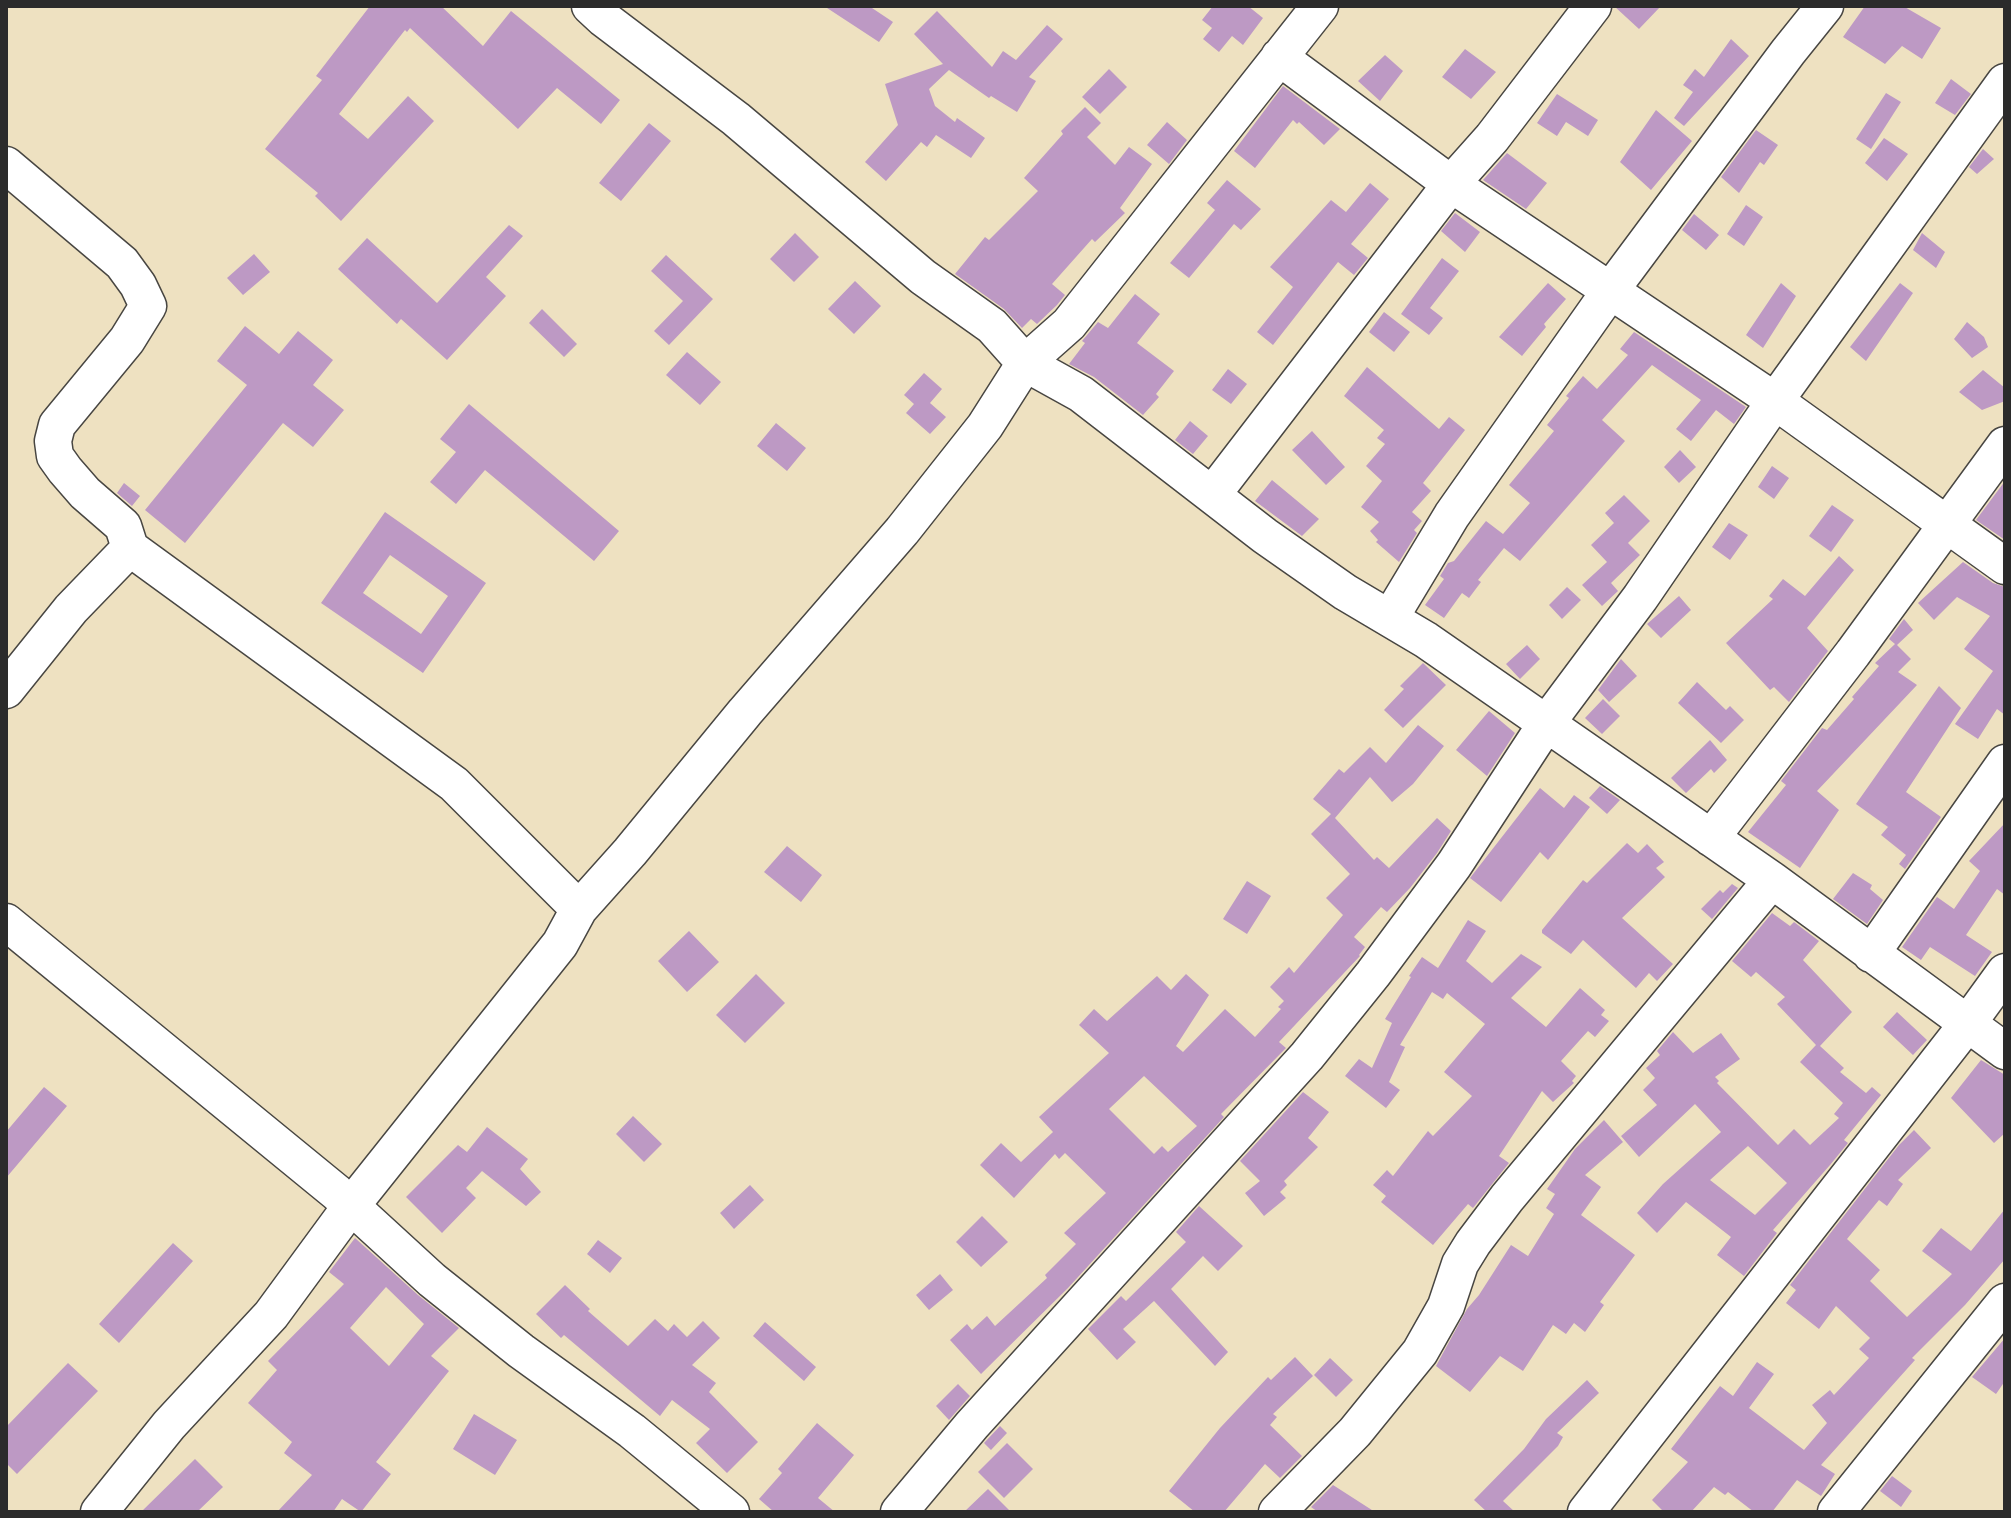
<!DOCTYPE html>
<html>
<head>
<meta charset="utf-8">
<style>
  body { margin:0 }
  #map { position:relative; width:2011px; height:1518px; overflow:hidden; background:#eee1c1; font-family:"Playpen Sans",sans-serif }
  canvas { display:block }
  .frame { position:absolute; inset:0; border:8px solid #2b2b2b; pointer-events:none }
</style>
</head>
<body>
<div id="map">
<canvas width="2011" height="1518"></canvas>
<div class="frame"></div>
</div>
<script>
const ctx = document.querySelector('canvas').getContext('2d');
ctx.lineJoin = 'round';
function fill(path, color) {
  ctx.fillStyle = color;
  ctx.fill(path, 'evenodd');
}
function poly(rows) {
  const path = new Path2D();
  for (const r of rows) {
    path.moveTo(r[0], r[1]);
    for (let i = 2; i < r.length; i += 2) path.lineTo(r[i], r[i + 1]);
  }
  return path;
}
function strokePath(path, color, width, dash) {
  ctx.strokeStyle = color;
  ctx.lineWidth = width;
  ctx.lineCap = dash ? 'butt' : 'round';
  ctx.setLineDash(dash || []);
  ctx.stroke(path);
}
const building = poly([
  [370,6,441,6,483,46,511,11,620,100,601,124,557,88,518,129,410,28,407,32,405,30,339,114,368,139,408,96,434,121,341,221,315,196,318,193,265,149,322,80,316,76],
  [824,6,869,6,893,22,879,42],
  [1213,6,1248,6,1263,18,1243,45,1232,36,1219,52,1203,39,1212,28,1202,20],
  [1614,6,1661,6,1639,29],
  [1865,6,1903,6,1941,28,1922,59,1902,46,1885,64,1843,37],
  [937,11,992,67,1003,51,1016,60,1047,25,1063,39,1029,77,1036,81,1017,112,991,96,989,98,949,70,929,89,935,106,955,122,957,118,985,138,971,158,936,135,927,147,921,142,886,181,865,162,898,125,885,84,943,64,914,34],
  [1731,39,1749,56,1684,126,1674,118,1693,92,1683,85,1695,69,1704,77],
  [1465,49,1496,72,1471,99,1442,77],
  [1385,55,1403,71,1380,101,1358,81],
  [1109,69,1127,87,1100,114,1082,97],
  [1951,79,1971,94,1955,115,1935,103],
  [1283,86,1340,129,1324,145,1299,122,1297,124,1293,120,1255,168,1234,151],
  [1886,93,1901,102,1871,149,1856,139],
  [1557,94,1598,120,1588,136,1566,122,1557,136,1537,123],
  [1085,107,1101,123,1087,137,1115,165,1129,147,1152,164,1120,208,1125,213,1095,242,1092,239,1052,284,1065,295,1057,305,1037,324,1031,319,1022,328,1004,309,955,274,985,237,989,240,1038,191,1024,178,1063,134,1061,131],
  [1656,110,1692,141,1651,190,1620,162],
  [1167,122,1187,140,1169,164,1147,145],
  [649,123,671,141,621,201,599,183],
  [1756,130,1778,145,1764,165,1760,162,1739,193,1721,177],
  [1884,138,1908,154,1887,181,1865,163],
  [1983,149,1994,159,1977,174,1969,167],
  [1507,153,1547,183,1526,209,1483,180],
  [1227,180,1261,209,1241,230,1234,224,1189,278,1170,263,1215,210,1207,203],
  [1370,183,1389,199,1351,244,1368,258,1354,275,1338,262,1273,345,1257,332,1293,287,1270,267,1331,200,1346,212],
  [1746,205,1763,217,1744,246,1727,234],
  [1455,213,1480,232,1465,252,1441,231],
  [1694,214,1719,235,1706,250,1682,230],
  [509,225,523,236,486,277,506,296,447,360,401,319,397,324,338,269,367,238,437,303],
  [795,233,819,257,794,282,770,259],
  [1922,233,1945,252,1936,268,1913,250],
  [254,254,270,272,243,295,227,278],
  [666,255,713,299,669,345,654,331,683,301,651,271],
  [1442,258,1459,271,1430,308,1443,318,1429,335,1401,314],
  [855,281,881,306,854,334,828,309],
  [1548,283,1566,299,1544,324,1546,327,1522,356,1499,337],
  [1781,283,1796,296,1763,348,1746,335],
  [1900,283,1913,293,1866,361,1850,347],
  [1135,294,1160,314,1137,343,1174,371,1156,394,1159,397,1143,415,1094,377,1069,364,1085,343,1082,341,1098,322,1108,328],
  [542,309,577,344,564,357,529,323],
  [1384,312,1410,332,1394,352,1369,332],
  [1967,322,1984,337,1988,347,1972,358,1954,339],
  [245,326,279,354,298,331,333,360,313,385,344,410,313,447,283,423,185,543,145,510,247,385,217,361],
  [1634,332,1746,407,1734,424,1716,410,1691,441,1676,429,1701,400,1652,365,1602,420,1625,441,1520,561,1504,548,1478,580,1481,582,1469,598,1462,593,1444,618,1425,605,1444,579,1440,576,1448,563,1454,561,1486,521,1503,534,1530,503,1509,485,1554,431,1547,425,1569,398,1566,396,1583,376,1597,389,1628,355,1620,349],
  [687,352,721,382,700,405,666,375],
  [1367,367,1439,429,1449,417,1465,430,1423,483,1431,491,1412,512,1422,521,1414,530,1417,533,1399,562,1376,542,1378,540,1370,531,1379,522,1361,507,1382,481,1366,466,1385,444,1377,438,1384,430,1344,396],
  [1228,369,1247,384,1231,404,1212,390],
  [1983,370,2005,388,2005,401,1982,410,1959,392],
  [924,373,942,389,930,403,946,417,930,434,906,413,914,404,904,395],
  [469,404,619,531,594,561,485,470,456,504,430,482,456,452,440,439],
  [1190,421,1208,436,1193,454,1175,440],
  [776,423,806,448,787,471,757,446],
  [1312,431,1345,467,1326,485,1292,450],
  [1680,450,1696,467,1679,483,1664,467],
  [1772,466,1789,478,1774,499,1758,487],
  [1272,480,1319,519,1302,536,1255,501],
  [2005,481,2005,540,1976,520],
  [124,483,140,496,132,506,117,493],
  [1624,495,1650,521,1628,543,1640,555,1611,583,1618,591,1602,606,1582,585,1607,562,1591,545,1614,523,1605,513],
  [1832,505,1854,520,1831,552,1809,536],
  [385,512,486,583,423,673,321,603],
  [390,555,448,596,421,634,363,593],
  [1729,523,1748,535,1730,560,1712,547],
  [1839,556,1854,570,1807,628,1828,651,1789,702,1774,687,1770,690,1726,643,1773,599,1769,596,1783,579,1805,596],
  [1963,562,1993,583,2005,587,2005,715,1997,709,1978,739,1955,724,1993,671,1964,649,1990,616,1957,597,1934,620,1918,603],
  [1567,587,1581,600,1562,619,1549,605],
  [1679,596,1691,610,1661,638,1647,624],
  [1904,619,1913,630,1897,645,1911,659,1898,672,1917,685,1817,791,1839,810,1800,868,1748,832,1786,785,1781,781,1822,728,1827,730,1854,699,1852,697,1879,666,1875,663,1895,644,1889,639],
  [1527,645,1540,659,1520,679,1506,664],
  [1621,659,1637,676,1609,702,1598,690],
  [1423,663,1446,685,1403,728,1384,710,1404,689,1400,686],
  [1697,682,1726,710,1730,706,1744,720,1721,743,1678,703],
  [1939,686,1961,708,1906,792,1941,817,1905,869,1899,864,1906,855,1881,835,1888,827,1856,804],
  [1603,699,1620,716,1602,734,1585,718],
  [1489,711,1515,733,1487,776,1456,750],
  [1418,725,1444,746,1413,784,1392,802,1370,777,1335,818,1374,860,1377,857,1389,868,1437,818,1451,831,1437,853,1410,888,1387,912,1381,907,1354,937,1365,947,1359,955,1360,956,1279,1042,1286,1048,1221,1114,1224,1117,1068,1288,981,1374,950,1340,967,1324,972,1330,987,1316,995,1326,1047,1278,1045,1275,1076,1244,1064,1233,1106,1193,1065,1153,1059,1159,1055,1154,1014,1198,980,1165,1001,1143,1021,1162,1053,1132,1039,1117,1109,1053,1079,1025,1094,1009,1107,1021,1157,976,1171,990,1186,974,1209,995,1176,1046,1183,1052,1225,1009,1255,1037,1281,1009,1278,1007,1284,1001,1270,987,1289,967,1294,973,1343,915,1326,898,1350,874,1311,834,1331,814,1313,799,1339,769,1344,773,1370,747,1386,763],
  [1144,1076,1197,1126,1168,1152,1162,1146,1154,1154,1109,1109],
  [1710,740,1727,760,1714,773,1711,769,1686,793,1671,778],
  [1600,786,1620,800,1607,814,1589,798],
  [1540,788,1564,808,1574,795,1590,807,1548,860,1540,852,1501,902,1470,878],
  [2005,823,2005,895,1997,889,1966,935,1992,952,1975,976,1930,947,1921,960,1902,947,1937,897,1954,909,1980,871,1969,861],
  [1627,843,1638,853,1647,844,1664,862,1656,868,1665,877,1622,918,1673,964,1657,981,1649,973,1636,988,1583,940,1571,954,1542,933,1542,930,1583,880,1587,883],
  [787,846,822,875,801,902,764,872],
  [1853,873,1872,885,1870,889,1883,900,1867,924,1833,899],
  [1247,881,1271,896,1247,934,1223,919],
  [1732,884,1738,888,1712,919,1701,909,1720,890,1723,893],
  [1772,913,1790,926,1794,922,1819,941,1803,960,1852,1012,1820,1046,1844,1068,1840,1072,1866,1093,1872,1087,1881,1095,1844,1140,1848,1143,1830,1165,1773,1230,1777,1233,1744,1276,1717,1255,1731,1237,1686,1202,1657,1233,1637,1213,1663,1184,1721,1132,1695,1104,1639,1157,1621,1136,1657,1105,1643,1090,1655,1078,1646,1068,1660,1055,1657,1051,1673,1032,1693,1053,1721,1033,1740,1059,1715,1077,1719,1081,1717,1083,1778,1145,1794,1129,1810,1145,1839,1118,1834,1114,1843,1103,1800,1062,1816,1045,1777,1004,1785,997,1756,972,1751,977,1732,961],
  [1748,1146,1787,1183,1755,1215,1710,1180],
  [1468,920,1486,931,1466,961,1492,983,1521,954,1542,967,1511,998,1546,1027,1580,988,1605,1010,1601,1015,1609,1021,1595,1037,1588,1031,1561,1061,1576,1076,1572,1081,1574,1083,1553,1102,1542,1091,1499,1156,1509,1163,1473,1208,1468,1204,1433,1245,1381,1202,1386,1196,1373,1185,1387,1170,1393,1176,1428,1131,1433,1136,1472,1096,1444,1072,1485,1024,1447,993,1443,999,1432,992,1400,1045,1405,1047,1389,1082,1400,1090,1386,1108,1345,1076,1359,1059,1372,1068,1392,1023,1385,1019,1411,977,1409,976,1422,957,1438,968],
  [689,931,719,962,687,992,658,961],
  [756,974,785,1003,745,1043,716,1015],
  [1897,1012,1927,1040,1913,1055,1883,1027],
  [1981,1060,2005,1075,2005,1133,1994,1143,1951,1098],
  [44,1087,67,1106,6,1178,6,1132],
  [1303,1092,1329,1112,1308,1138,1318,1147,1284,1181,1287,1185,1280,1192,1286,1198,1264,1216,1245,1193,1260,1181,1240,1161],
  [633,1116,662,1144,644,1162,616,1134],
  [1604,1120,1623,1142,1585,1175,1601,1187,1581,1215,1635,1255,1600,1302,1604,1305,1585,1332,1574,1323,1566,1334,1553,1325,1523,1371,1500,1356,1470,1392,1436,1366,1467,1309,1479,1295,1511,1245,1528,1256,1554,1214,1546,1208,1555,1194,1547,1189,1575,1149],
  [487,1127,528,1159,520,1169,541,1192,526,1206,482,1171,466,1188,476,1198,442,1233,406,1197,458,1145,467,1152],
  [1914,1130,1931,1148,1898,1180,1903,1184,1887,1206,1879,1200,1847,1239,1880,1270,1870,1281,1907,1317,1952,1274,1922,1251,1941,1228,1971,1251,2005,1209,2005,1259,1965,1305,1912,1358,1915,1360,1821,1465,1835,1474,1821,1496,1797,1480,1772,1512,1754,1512,1728,1492,1725,1495,1714,1487,1691,1512,1664,1512,1652,1500,1688,1462,1671,1449,1720,1386,1733,1396,1757,1362,1774,1374,1749,1408,1804,1450,1827,1423,1812,1405,1830,1390,1834,1395,1869,1358,1859,1349,1870,1338,1836,1306,1819,1329,1786,1303,1796,1290,1790,1285,1899,1145],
  [750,1185,764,1200,734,1229,720,1213],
  [1199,1206,1243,1246,1218,1271,1203,1256,1171,1289,1228,1352,1215,1366,1154,1301,1123,1329,1136,1342,1117,1360,1088,1329,1121,1296,1126,1301,1186,1242,1176,1232],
  [982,1216,1008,1242,981,1267,956,1242],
  [355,1238,418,1295,459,1328,431,1356,449,1371,376,1462,391,1474,361,1512,342,1499,333,1512,277,1512,312,1475,284,1453,292,1442,248,1403,277,1370,268,1361,344,1284,329,1272],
  [386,1287,424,1324,389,1366,350,1328],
  [598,1240,622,1258,610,1273,587,1254],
  [173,1243,193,1261,119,1343,99,1324],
  [940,1274,953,1290,929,1310,916,1295],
  [565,1285,590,1309,588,1311,628,1346,655,1319,668,1331,674,1324,687,1337,703,1321,720,1338,692,1365,716,1383,709,1392,758,1442,727,1473,696,1443,710,1429,672,1400,660,1416,564,1335,561,1338,536,1314],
  [765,1322,816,1367,804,1381,753,1336],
  [2005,1338,2005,1381,1996,1394,1972,1377],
  [1295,1357,1313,1376,1273,1414,1277,1417,1270,1425,1302,1456,1280,1478,1265,1464,1224,1512,1195,1512,1169,1491,1220,1428,1268,1377,1271,1380],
  [1330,1358,1353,1380,1336,1397,1314,1375],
  [68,1363,98,1391,17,1474,6,1463,6,1427],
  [1587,1380,1599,1393,1557,1433,1563,1437,1558,1446,1503,1501,1515,1512,1487,1512,1474,1500,1524,1449,1546,1419],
  [958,1384,970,1396,949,1420,936,1406],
  [474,1414,517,1440,495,1475,453,1449],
  [817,1423,854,1455,818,1498,835,1512,774,1512,759,1499,782,1473,778,1469],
  [1000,1426,1007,1433,991,1450,984,1443],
  [1007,1443,1033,1469,1004,1498,978,1472],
  [195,1459,223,1487,197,1512,141,1512],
  [1892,1476,1912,1491,1901,1507,1880,1491],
  [1333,1485,1375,1512,1318,1512,1311,1507],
  [988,1489,1011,1512,964,1512]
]);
const minor = poly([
  [590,6,604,19,736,119,923,277,992,326,1025,363,1081,394,1265,536,1345,592,1426,640,1772,880,2005,1051],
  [1279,57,1451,184,1775,401,2005,566],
  [6,165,122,263,138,285,148,306,127,340,57,425,53,441,55,456,65,470,85,493,123,526,130,548,454,784,579,909],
  [1212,495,1451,184,1492,138,1593,6],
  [1390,618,1452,515,1610,291,1788,52,1825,6],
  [6,690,71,609,130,548],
  [1711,838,1853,653,2005,445],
  [6,922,336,1192,432,1280,521,1351,632,1431,731,1512],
  [1871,954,2005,763],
  [99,1512,169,1425,271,1315,351,1206,560,944,579,909,630,852,745,712,902,531,985,426,1025,363,1069,324,1320,6],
  [899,1512,972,1425,1307,1056,1373,974,1454,865,1546,724,1640,598,1775,401,2005,82],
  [1277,1512,1355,1432,1420,1352,1446,1306,1460,1264,1473,1243,1507,1198,1772,880],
  [1586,1512,1968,1023,2005,972],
  [1836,1512,2005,1302]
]);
fill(building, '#bd99c4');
strokePath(minor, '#484642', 39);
strokePath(minor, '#fff', 36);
</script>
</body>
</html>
